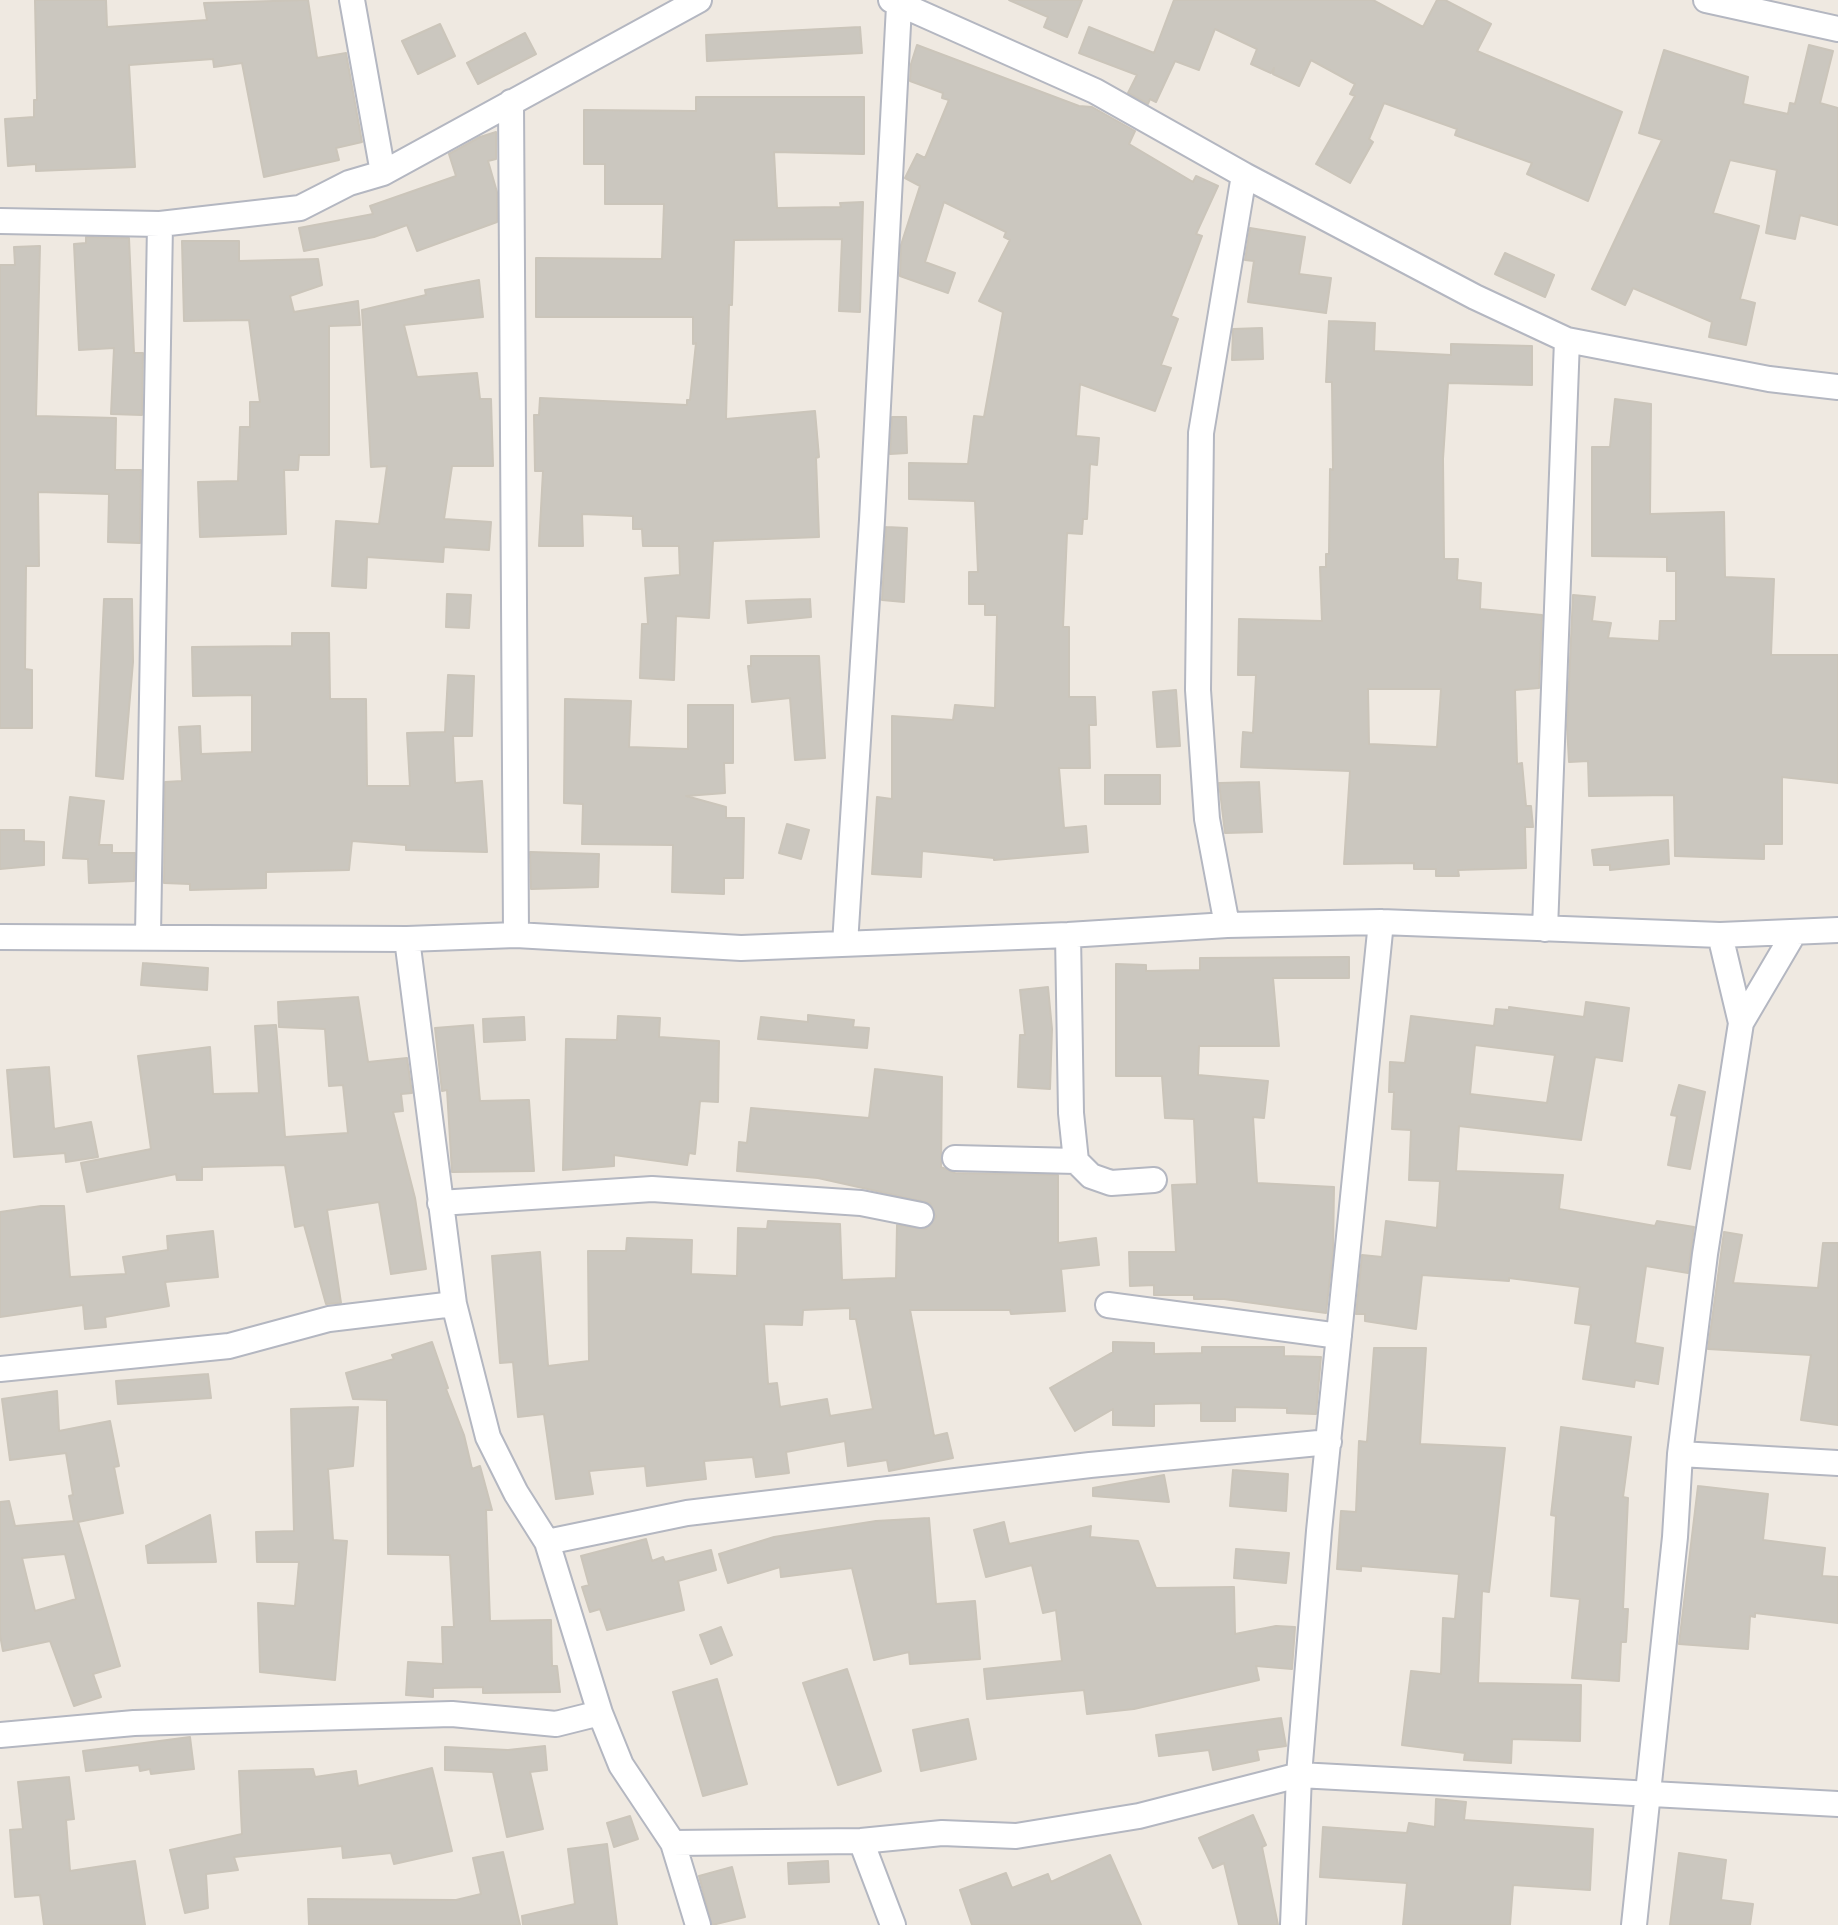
<!DOCTYPE html>
<html>
<head>
<meta charset="utf-8">
<style>
  body { margin:0 }
  canvas { display:block; background:#efe9e1 }
</style>
</head>
<body>
<canvas width="1838" height="1925"></canvas>
<script>
const ctx = document.querySelector('canvas').getContext('2d');
ctx.lineJoin = 'round';
function fill(path, color) {
  ctx.fillStyle = color;
  ctx.fill(path, 'evenodd');
}
function poly(rows) {
  const path = new Path2D();
  for (const r of rows) {
    path.moveTo(r[0], r[1]);
    for (let i = 2; i < r.length; i += 2) path.lineTo(r[i], r[i + 1]);
  }
  return path;
}
function strokePath(path, color, width, dash) {
  ctx.strokeStyle = color;
  ctx.lineWidth = width;
  ctx.lineCap = dash ? 'butt' : 'round';
  ctx.setLineDash(dash || []);
  ctx.stroke(path);
}
const building = poly([
  [35,0,106,0,107,27,207,20,204,3,308,0,317,58,346,53,362,142,336,148,339,160,264,177,242,63,214,67,213,59,129,65,135,167,36,171,36,164,8,166,5,119,34,117,34,100,37,100,35,0],
  [1009,0,1082,0,1067,37,1044,27,1048,17,1009,0],
  [1174,0,1373,0,1423,27,1437,0,1445,0,1491,24,1477,51,1622,112,1588,201,1527,174,1532,163,1455,135,1457,129,1384,103,1369,139,1373,142,1350,183,1316,164,1355,96,1350,94,1355,84,1311,60,1299,86,1273,74,1274,68,1271,73,1251,64,1257,49,1215,29,1199,70,1175,61,1156,102,1150,99,1148,104,1128,93,1137,75,1079,53,1089,27,1154,53,1174,0],
  [440,24,455,56,418,74,402,41,440,24],
  [860,27,862,53,707,61,706,35,860,27],
  [525,33,536,54,478,84,467,63,525,33],
  [917,45,1079,106,1092,107,1135,131,1129,144,1193,182,1196,176,1218,186,1196,234,1202,236,1171,316,1178,319,1161,365,1171,368,1155,411,1080,384,1076,436,1099,438,1097,465,1090,464,1087,519,1083,519,1082,534,1067,533,1063,627,1069,627,1069,697,1095,697,1096,725,1089,725,1090,768,1059,768,1064,828,1086,826,1088,852,994,860,994,858,922,851,921,877,872,874,877,797,892,799,892,716,953,720,955,705,995,708,997,615,985,615,985,604,969,604,969,572,978,572,975,501,909,499,909,463,968,464,974,416,984,417,1003,312,979,301,1010,240,1004,237,1006,232,944,202,925,262,955,273,948,293,900,276,901,245,920,186,905,178,917,154,925,158,949,100,942,98,943,93,910,81,911,64,917,45],
  [1809,45,1833,51,1820,103,1838,108,1838,225,1800,215,1795,239,1766,233,1777,170,1730,160,1713,213,1759,226,1740,299,1755,303,1746,345,1709,337,1712,322,1633,288,1625,305,1592,289,1662,140,1639,133,1664,50,1748,77,1743,104,1788,114,1790,103,1795,104,1809,45],
  [696,97,864,97,864,154,774,152,777,208,841,207,840,203,863,202,860,312,839,311,842,239,734,240,732,305,729,305,726,419,815,411,819,457,816,458,819,537,713,541,709,618,676,616,674,680,640,678,642,624,648,624,645,578,680,575,679,546,643,546,642,529,633,529,633,516,582,514,583,546,539,546,543,471,535,471,534,415,539,415,540,398,687,405,687,400,690,400,696,343,693,344,693,317,536,317,536,258,662,259,664,204,605,204,605,164,584,164,584,110,696,111,696,97],
  [496,132,496,159,488,161,497,192,497,222,417,251,407,225,374,237,304,251,299,228,373,214,370,206,456,176,449,154,480,137,496,132],
  [1250,228,1305,237,1299,274,1331,278,1326,313,1248,302,1254,261,1245,260,1250,228],
  [86,237,129,238,134,353,143,353,142,415,111,414,114,348,79,350,74,244,86,243,86,237],
  [182,241,239,241,239,261,318,259,322,285,290,296,294,312,358,301,360,325,329,326,329,455,299,455,298,470,284,470,286,534,200,537,198,482,238,481,240,427,250,427,250,402,260,402,249,320,184,321,182,241],
  [40,246,36,416,116,418,115,470,141,470,140,543,108,542,109,494,38,492,39,566,26,566,25,669,32,670,32,728,0,728,0,265,15,265,14,247,40,246],
  [1505,253,1554,275,1545,297,1495,274,1505,253],
  [479,280,483,317,404,325,417,377,477,373,480,399,491,399,493,466,452,466,444,519,491,522,489,550,444,547,443,562,367,557,366,588,332,586,336,521,379,524,387,466,371,467,362,310,426,295,425,290,479,280],
  [1329,321,1375,323,1374,351,1451,355,1451,344,1532,346,1532,385,1448,383,1443,459,1444,559,1458,559,1457,580,1481,583,1480,609,1542,615,1539,688,1515,690,1517,764,1522,763,1526,806,1531,806,1533,827,1525,827,1526,868,1458,870,1459,876,1436,876,1436,869,1414,869,1414,863,1344,864,1350,771,1241,767,1243,732,1253,733,1256,675,1238,675,1239,619,1322,621,1320,567,1326,567,1326,554,1329,554,1330,469,1333,470,1332,382,1326,382,1329,321],
  [1368,689,1441,689,1437,747,1369,744,1368,689],
  [1262,328,1263,359,1232,360,1233,329,1262,328],
  [1615,399,1651,404,1650,514,1724,512,1725,577,1774,579,1771,655,1838,655,1838,783,1782,777,1782,844,1764,844,1764,859,1675,856,1674,795,1589,796,1588,761,1569,762,1567,726,1573,595,1595,597,1592,621,1611,623,1608,638,1659,641,1660,621,1676,621,1676,571,1667,571,1667,557,1592,556,1592,447,1610,447,1615,399],
  [892,417,906,417,907,453,890,454,892,417],
  [886,527,907,528,904,602,882,600,886,527],
  [447,594,471,595,469,628,446,627,447,594],
  [104,599,132,599,133,662,123,779,96,776,104,599],
  [810,599,811,617,748,623,746,601,810,599],
  [292,633,329,633,330,699,366,699,367,786,410,786,407,733,445,732,448,675,474,676,472,736,453,736,455,783,482,781,487,852,406,850,406,845,352,841,349,870,266,872,266,888,190,890,190,884,164,883,165,782,182,781,179,727,200,726,201,754,252,752,252,695,193,696,192,647,292,646,292,633],
  [751,656,819,656,825,758,795,760,790,698,752,702,748,666,751,666,751,656],
  [1176,690,1180,746,1157,747,1153,692,1176,690],
  [565,699,631,701,629,747,688,749,688,705,733,705,733,763,724,763,725,793,686,796,726,807,726,818,744,818,743,878,724,878,724,894,672,892,673,845,582,844,583,804,564,803,565,699],
  [1105,775,1160,775,1160,804,1105,804,1105,775],
  [1259,782,1262,832,1225,833,1219,783,1259,782],
  [70,797,104,801,99,845,112,845,112,853,135,853,134,881,89,883,88,859,63,858,70,797],
  [787,824,809,830,801,859,779,853,787,824],
  [0,830,24,830,24,841,44,842,44,865,0,869,0,830],
  [1668,840,1669,864,1610,870,1610,865,1594,865,1592,850,1668,840],
  [530,852,599,854,598,887,531,889,530,852],
  [1349,957,1349,978,1273,978,1279,1046,1199,1046,1198,1075,1268,1081,1264,1118,1253,1117,1257,1183,1334,1187,1333,1251,1326,1313,1224,1299,1194,1299,1194,1295,1154,1295,1154,1285,1130,1286,1129,1252,1176,1252,1172,1185,1197,1184,1194,1119,1165,1118,1162,1076,1116,1076,1116,964,1146,965,1146,971,1200,970,1200,958,1349,957],
  [143,963,208,968,207,990,141,985,143,963],
  [1048,987,1052,1029,1050,1089,1018,1087,1020,1035,1025,1035,1020,990,1048,987],
  [358,997,368,1062,407,1058,412,1093,401,1094,403,1111,393,1112,415,1198,426,1269,391,1274,379,1202,327,1210,341,1303,326,1304,304,1225,295,1227,285,1165,202,1167,202,1180,177,1180,176,1174,87,1192,81,1163,151,1149,138,1056,210,1047,213,1094,259,1093,255,1026,276,1025,285,1137,348,1133,343,1085,329,1086,325,1029,279,1027,278,1002,358,997],
  [1586,1002,1629,1008,1622,1061,1595,1057,1581,1140,1459,1126,1456,1171,1563,1175,1559,1209,1655,1226,1657,1221,1694,1227,1688,1273,1646,1266,1635,1343,1663,1348,1658,1384,1635,1380,1634,1387,1583,1379,1591,1325,1575,1323,1580,1287,1509,1278,1509,1281,1422,1275,1416,1329,1365,1321,1365,1314,1356,1314,1362,1255,1382,1257,1386,1221,1437,1228,1440,1181,1409,1180,1411,1130,1392,1129,1394,1092,1389,1092,1390,1062,1405,1063,1411,1016,1494,1026,1496,1009,1509,1010,1509,1007,1584,1017,1586,1002],
  [1475,1045,1555,1055,1547,1103,1470,1094,1475,1045],
  [808,1015,854,1020,853,1027,869,1028,867,1048,758,1039,761,1017,808,1022,808,1015],
  [618,1016,660,1018,659,1037,719,1041,718,1102,700,1101,695,1154,689,1153,687,1165,614,1155,614,1166,563,1170,566,1039,617,1040,618,1016],
  [524,1017,525,1040,484,1042,483,1019,524,1017],
  [473,1025,480,1101,529,1100,534,1171,452,1172,447,1090,442,1091,435,1028,473,1025],
  [49,1067,54,1129,91,1122,98,1157,66,1162,65,1153,14,1157,7,1070,49,1067],
  [875,1069,942,1077,941,1167,955,1173,1058,1175,1058,1243,1096,1238,1099,1265,1061,1269,1065,1311,1011,1314,1010,1310,910,1310,934,1436,947,1433,953,1458,889,1471,887,1460,848,1466,845,1441,786,1452,789,1473,756,1477,753,1457,704,1461,706,1479,647,1486,645,1466,589,1471,593,1494,556,1499,544,1414,518,1417,513,1362,500,1363,492,1256,540,1252,548,1366,589,1361,588,1251,626,1251,627,1238,692,1240,691,1274,737,1276,738,1228,767,1229,768,1221,840,1224,842,1280,896,1278,897,1225,926,1229,936,1217,930,1203,818,1178,737,1171,739,1142,747,1143,751,1108,869,1118,875,1069],
  [850,1308,850,1319,856,1319,873,1409,830,1416,827,1399,780,1407,777,1383,768,1384,764,1324,802,1325,803,1310,850,1308],
  [1679,1085,1705,1092,1690,1169,1668,1165,1677,1116,1671,1115,1679,1085],
  [41,1206,64,1206,70,1277,126,1274,123,1257,168,1250,167,1236,213,1231,218,1277,165,1282,169,1306,105,1317,106,1327,85,1329,83,1305,0,1317,0,1212,41,1206],
  [1724,1232,1742,1235,1733,1283,1818,1288,1823,1243,1838,1243,1838,1425,1801,1420,1811,1355,1708,1349,1724,1232],
  [432,1342,448,1388,446,1389,464,1435,472,1469,480,1466,492,1510,486,1510,490,1621,551,1620,552,1666,557,1666,560,1692,483,1693,483,1687,433,1688,433,1697,406,1695,408,1662,443,1664,442,1627,454,1627,450,1555,388,1554,387,1400,353,1399,346,1373,394,1359,392,1355,432,1342],
  [1113,1342,1154,1343,1154,1354,1202,1353,1202,1347,1284,1347,1284,1356,1321,1357,1316,1414,1287,1413,1287,1408,1235,1407,1235,1421,1201,1421,1201,1403,1154,1404,1154,1426,1113,1425,1113,1409,1075,1431,1050,1388,1113,1352,1113,1342],
  [1374,1348,1426,1348,1420,1444,1505,1448,1489,1592,1482,1591,1478,1683,1581,1685,1580,1741,1512,1739,1511,1763,1464,1760,1465,1753,1402,1745,1411,1671,1441,1674,1443,1618,1455,1619,1459,1574,1361,1566,1361,1571,1337,1569,1341,1511,1356,1512,1359,1441,1367,1442,1374,1348],
  [208,1374,211,1398,118,1404,116,1381,208,1374],
  [57,1391,59,1431,110,1421,119,1466,114,1467,123,1513,78,1522,120,1666,93,1674,101,1697,74,1706,50,1641,3,1651,0,1635,0,1502,9,1501,15,1526,74,1521,69,1496,73,1495,66,1453,10,1460,2,1399,57,1391],
  [65,1554,76,1599,35,1611,22,1558,65,1554],
  [358,1407,353,1466,328,1469,333,1540,347,1541,335,1680,260,1672,258,1603,295,1606,299,1562,257,1562,256,1532,294,1531,291,1409,358,1407],
  [1561,1427,1631,1437,1623,1497,1628,1498,1623,1609,1628,1609,1626,1642,1621,1642,1619,1681,1572,1678,1580,1599,1551,1596,1556,1516,1551,1515,1561,1427],
  [1233,1470,1288,1474,1286,1511,1230,1506,1233,1470],
  [1164,1475,1169,1502,1093,1496,1093,1488,1164,1475],
  [1698,1486,1768,1494,1763,1540,1825,1548,1822,1576,1838,1577,1838,1623,1755,1613,1755,1617,1750,1616,1748,1649,1679,1644,1698,1486],
  [210,1515,216,1562,148,1563,146,1546,210,1515],
  [929,1518,936,1604,975,1601,980,1659,910,1664,909,1652,874,1660,852,1568,781,1577,780,1567,728,1583,719,1554,774,1537,876,1521,929,1518],
  [1004,1522,1009,1544,1091,1526,1090,1537,1138,1541,1156,1588,1234,1587,1235,1634,1276,1626,1295,1627,1292,1669,1256,1666,1259,1680,1134,1709,1087,1714,1084,1690,987,1699,984,1669,1062,1661,1056,1610,1043,1613,1032,1565,986,1577,974,1530,1004,1522],
  [646,1539,652,1561,663,1557,665,1562,711,1550,716,1570,678,1581,684,1610,607,1630,600,1609,590,1612,582,1587,589,1585,581,1556,646,1539],
  [1236,1549,1289,1553,1286,1583,1234,1578,1236,1549],
  [721,1627,732,1655,711,1664,700,1635,721,1627],
  [847,1669,881,1771,838,1785,803,1683,847,1669],
  [717,1679,747,1784,703,1796,673,1692,717,1679],
  [1281,1718,1286,1746,1257,1750,1259,1760,1213,1770,1209,1750,1159,1756,1156,1735,1281,1718],
  [968,1719,976,1759,921,1771,913,1730,968,1719],
  [190,1737,194,1769,151,1774,150,1769,140,1771,139,1765,86,1771,83,1751,190,1737],
  [545,1746,547,1770,530,1772,543,1829,507,1837,493,1772,445,1770,445,1747,508,1750,545,1746],
  [432,1768,452,1851,394,1864,391,1853,343,1858,342,1846,234,1857,238,1870,206,1874,208,1908,185,1913,170,1850,242,1834,239,1771,313,1769,315,1777,356,1771,358,1786,432,1768],
  [69,1777,74,1819,66,1820,70,1871,135,1861,145,1925,44,1925,40,1895,15,1897,10,1830,23,1829,18,1782,69,1777],
  [1436,1799,1466,1802,1464,1820,1593,1829,1590,1890,1513,1885,1510,1925,1403,1925,1407,1883,1320,1877,1323,1827,1407,1833,1409,1823,1435,1827,1436,1799],
  [1253,1815,1266,1845,1262,1847,1278,1925,1239,1925,1224,1863,1213,1868,1199,1838,1253,1815],
  [630,1816,638,1839,614,1847,607,1823,630,1816],
  [607,1844,617,1925,523,1925,522,1916,575,1904,568,1849,607,1844],
  [503,1852,520,1925,309,1925,308,1899,456,1900,481,1894,473,1858,503,1852],
  [1679,1853,1726,1860,1721,1900,1753,1904,1750,1925,1670,1925,1679,1853],
  [1110,1855,1141,1925,972,1925,960,1890,1006,1873,1012,1888,1048,1874,1051,1882,1110,1855],
  [828,1861,829,1882,789,1884,788,1863,828,1861],
  [732,1867,745,1917,712,1925,699,1876,732,1867]
]);
const street = poly([
  [352,0,383,173],
  [891,0,1095,91,1244,175,1475,297,1567,340,1769,379,1838,387],
  [1706,0,1838,29],
  [511,102,516,935],
  [0,221,160,224,300,208,349,183,383,173,699,0],
  [1227,925,1207,819,1198,690,1201,433,1244,175],
  [1545,929,1567,340],
  [148,935,160,224],
  [1068,935,1071,1113,1076,1161,1091,1176,1111,1183,1154,1180],
  [1720,935,1741,1023],
  [0,937,407,939,516,935,741,948,1068,935,1227,925,1381,922,1720,935,1838,930],
  [407,939,454,1304,488,1437,516,1493,547,1542],
  [845,944,872,520,899,6],
  [955,1158,1076,1161],
  [440,1203,652,1189,861,1203,921,1215],
  [1108,1305,1339,1336],
  [0,1369,229,1346,329,1319,454,1304],
  [1680,1454,1838,1463],
  [600,1713,547,1542,687,1513,1090,1465,1329,1442],
  [0,1735,134,1723,452,1714,556,1724,600,1713,621,1765,673,1843,698,1925],
  [861,1841,893,1925],
  [673,1843,861,1841,942,1833,1016,1836,1139,1816,1299,1775,1838,1804],
  [1293,1925,1299,1775,1319,1531,1381,922],
  [1634,1925,1675,1537,1680,1454,1705,1254,1741,1023,1794,933]
]);
fill(building, '#cbc7bf');
strokePath(building, '#cbc5ba', 2);
strokePath(street, '#b4b7c1', 28);
strokePath(street, '#fff', 24);
</script>
</body>
</html>
